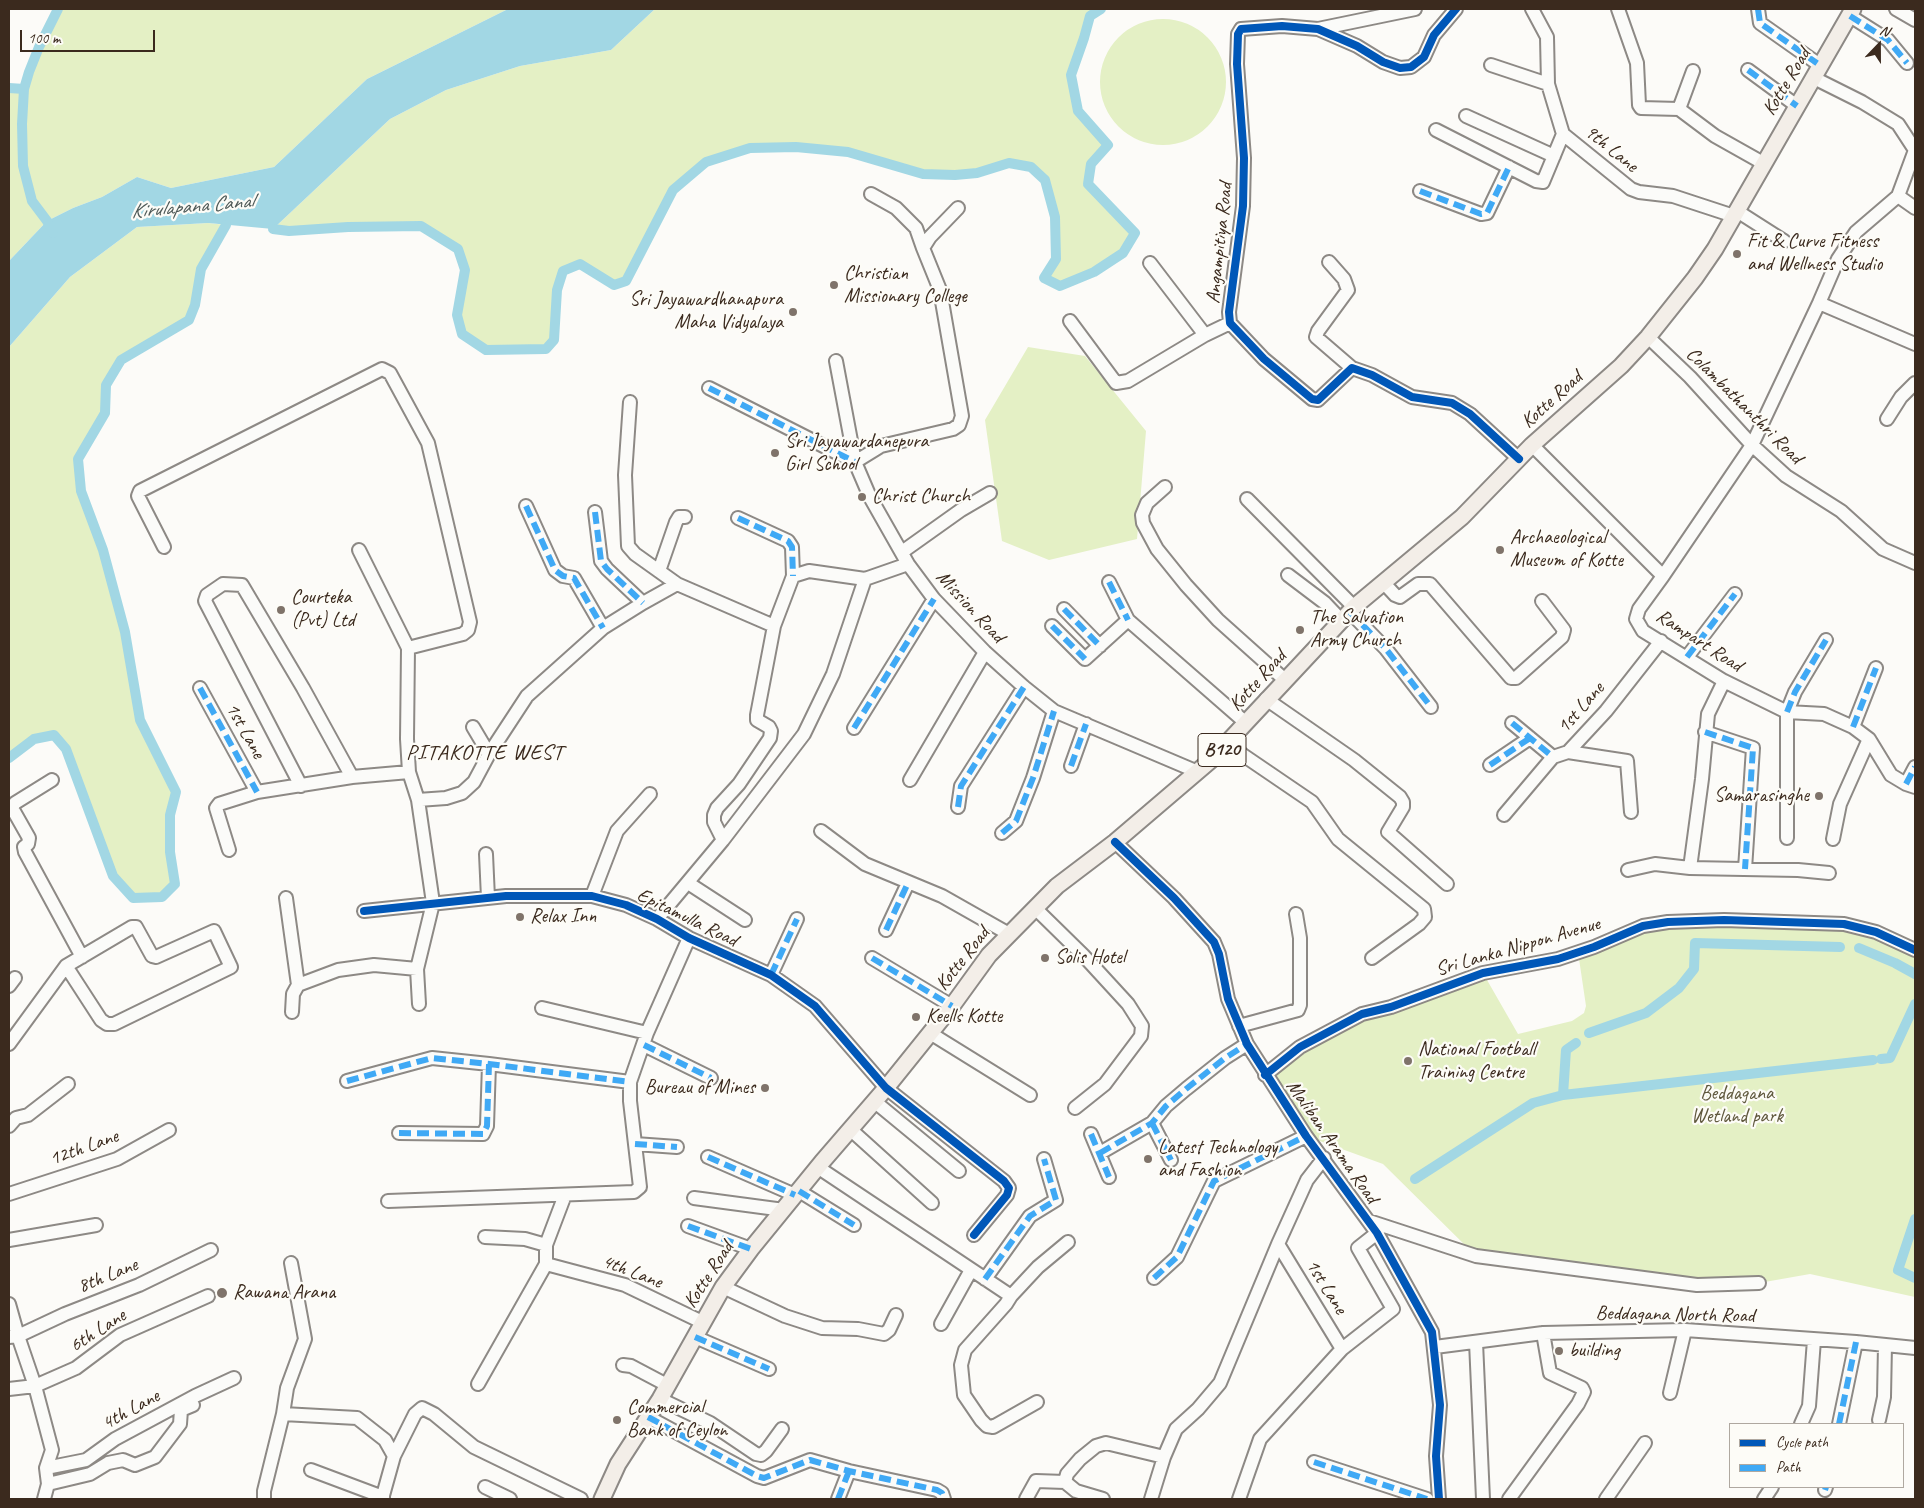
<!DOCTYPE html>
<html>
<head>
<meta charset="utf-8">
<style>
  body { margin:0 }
  #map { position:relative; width:1924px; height:1508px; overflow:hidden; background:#fcfbf8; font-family:Caveat,sans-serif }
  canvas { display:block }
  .frame { position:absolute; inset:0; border:10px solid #3b2a1e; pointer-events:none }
  .legend { position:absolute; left:1729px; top:1423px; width:175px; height:65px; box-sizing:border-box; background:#fdfcf7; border:1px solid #afa8a0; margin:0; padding:6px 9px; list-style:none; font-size:15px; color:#3b2a1e }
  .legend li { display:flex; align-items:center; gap:10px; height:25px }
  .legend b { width:25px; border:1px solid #afa8a0 }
  .north { position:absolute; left:1854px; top:20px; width:50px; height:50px; -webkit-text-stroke:4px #fdfcf7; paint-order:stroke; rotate:22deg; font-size:14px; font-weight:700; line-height:20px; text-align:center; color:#3b2a1e }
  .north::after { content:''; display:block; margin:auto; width:18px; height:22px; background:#3b2a1e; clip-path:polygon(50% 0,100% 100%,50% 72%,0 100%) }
  .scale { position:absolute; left:20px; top:30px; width:135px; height:22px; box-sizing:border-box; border:2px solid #3b2a1e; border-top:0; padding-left:6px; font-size:15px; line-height:18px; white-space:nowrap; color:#3b2a1e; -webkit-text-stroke:4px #fdfcf7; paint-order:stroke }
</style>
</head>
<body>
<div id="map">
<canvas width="1924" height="1508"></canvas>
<div class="frame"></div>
<ul class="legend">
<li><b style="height:6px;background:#0057b8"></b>Cycle path</li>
<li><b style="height:6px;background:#3fa9f5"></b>Path</li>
</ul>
<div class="north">N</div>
<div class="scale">100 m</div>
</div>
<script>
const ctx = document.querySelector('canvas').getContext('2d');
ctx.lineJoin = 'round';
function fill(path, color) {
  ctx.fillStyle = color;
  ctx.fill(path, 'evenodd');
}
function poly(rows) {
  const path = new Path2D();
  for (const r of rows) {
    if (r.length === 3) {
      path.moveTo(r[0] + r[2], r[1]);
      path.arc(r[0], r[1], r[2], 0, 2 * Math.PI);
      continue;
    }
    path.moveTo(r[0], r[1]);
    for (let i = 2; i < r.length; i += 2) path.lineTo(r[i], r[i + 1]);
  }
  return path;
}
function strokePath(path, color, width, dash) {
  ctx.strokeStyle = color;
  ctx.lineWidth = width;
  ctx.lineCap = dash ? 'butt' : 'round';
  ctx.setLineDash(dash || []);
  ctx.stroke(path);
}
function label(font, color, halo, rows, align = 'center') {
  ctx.font = font + ' Caveat,sans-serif';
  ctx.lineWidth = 4.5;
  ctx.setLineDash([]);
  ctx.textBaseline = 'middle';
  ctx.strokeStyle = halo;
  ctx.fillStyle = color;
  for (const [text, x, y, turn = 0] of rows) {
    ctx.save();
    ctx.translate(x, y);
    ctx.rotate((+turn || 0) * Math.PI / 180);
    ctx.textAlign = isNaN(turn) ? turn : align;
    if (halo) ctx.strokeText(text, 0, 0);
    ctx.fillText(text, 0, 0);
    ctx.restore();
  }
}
const green = poly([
  [58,9,508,9,367,79,274,167,171,188,137,177,102,197,73,208,47,221,9,261,9,88,24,89,39,47],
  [655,9,1101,9,1090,16,1071,75,1078,111,1108,145,1091,164,1089,184,1135,233,1123,253,1094,272,1060,286,1044,278,1056,259,1055,217,1045,180,1031,167,1009,163,977,173,955,175,923,174,848,152,796,147,750,148,706,162,673,190,626,281,614,285,580,264,563,271,557,290,554,340,546,349,514,350,486,350,462,334,457,315,465,271,458,249,421,226,348,227,289,231,273,229,390,119,446,90,520,66,611,50],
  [1163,82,63],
  [208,223,226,225,201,269,195,305,189,320,121,360,106,385,105,413,78,459,81,491,103,550,125,632,140,720,176,792,170,815,170,852,175,884,162,897,133,898,113,876,66,749,54,735,34,739,9,758,9,347,70,277,137,227],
  [1028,347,1085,356,1146,431,1137,539,1049,560,1002,541,985,420],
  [1844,924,1915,950,1915,1297,1810,1274,1759,1283,1697,1285,1476,1256,1383,1164,1306,1136,1265,1075,1362,1014,1483,973,1518,1034,1572,1021,1584,1013,1586,1006,1578,952,1643,926]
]);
const water = poly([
  [508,9,655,9,611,50,520,66,446,90,390,119,273,229,208,223,137,227,70,277,9,347,9,261,47,221,73,208,102,197,137,177,171,188,274,167,367,79]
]);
const canal = poly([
  [9,88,24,89],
  [273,229,289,231,348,227,421,226,458,249,465,270,457,315,462,334,486,350,546,349,554,340,557,290,563,271,580,264,614,285,626,281,673,190,706,162,750,148,796,147,848,152,923,174,955,175,977,173,1009,163,1031,167,1045,180,1055,217,1056,259,1044,278,1060,286,1094,272,1123,253,1135,233,1088,184,1091,164,1108,145,1078,111,1071,75,1084,38,1090,16,1101,9],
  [53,233,47,221,32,201,23,166,22,124,24,89,29,72,39,47,58,9],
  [9,758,34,739,54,735,66,749,113,876,133,898,162,897,175,884,170,852,170,815,176,792,140,720,125,632,103,550,81,491,78,459,105,413,106,385,121,360,189,320,195,305,201,269,226,225],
  [1859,948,1895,963,1915,974],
  [1589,1033,1646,1013,1679,988,1694,969,1695,943,1840,947],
  [1881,1059,1890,1058,1915,1004],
  [1563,1095,1566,1050,1576,1043],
  [1415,1179,1533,1103,1563,1095,1873,1060],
  [1915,1219,1898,1270,1915,1278]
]);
const minor = poly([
  [1456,9,1434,35,1424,57,1411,67,1400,68,1383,62,1357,46,1318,29,1282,26,1241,29,1238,34,1237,64,1244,158,1243,206,1229,312,1230,323,1264,359,1312,399,1318,400,1352,368,1372,375,1412,397,1452,403,1470,414,1519,459],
  [1532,9,1547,37,1548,84,1563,134,1631,189,1639,192,1673,196,1734,216],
  [1618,9,1637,63,1639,105,1641,108,1679,109,1715,136,1763,163],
  [1758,9,1760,23,1821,66],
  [1896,9,1915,20],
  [1850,16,1888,40,1907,63],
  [1318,29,1415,9],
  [1491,65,1548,84],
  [1748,70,1797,106],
  [1679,109,1693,71],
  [1466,116,1554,156],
  [1436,130,1536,181,1543,182,1563,134],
  [1420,191,1481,214,1487,213,1509,167],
  [871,194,896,208,916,228,923,248],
  [1898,196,1915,208],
  [1737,211,1784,241],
  [1329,262,1344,279,1348,290,1318,331,1316,337,1352,368],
  [1819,303,1915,344],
  [1070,321,1116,383,1128,381,1205,335,1150,263],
  [1205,335,1230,323],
  [1648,337,1690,377,1752,445,1786,476,1841,511,1883,549,1915,563],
  [836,361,855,462,870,497,908,564,934,599,985,652,1024,687,1054,711,1198,772],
  [709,388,855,462,881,446,953,429,959,425,962,416,940,290,923,248,930,237,958,208],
  [1887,419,1901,397,1915,383],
  [1532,445,1663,576,1639,609,1636,619,1643,631,1724,681,1787,712,1824,714,1853,727,1869,739,1891,775,1906,784,1915,787],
  [1165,487,1147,503,1142,515,1143,523,1157,549,1186,585,1218,620,1285,680],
  [1247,499,1354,607],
  [526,506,555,570,563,576,574,578,603,628],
  [595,512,601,561,607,569,643,603],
  [738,518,788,541,792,547,793,576],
  [164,547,138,496,140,491,382,369,390,373,428,443,470,622,468,630,463,634,408,648],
  [359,550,408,648,407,739,409,772,418,800,433,903,417,969,419,1004],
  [902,552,961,510,990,493],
  [659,571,676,522,679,517,685,517],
  [1288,575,1325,603,1341,620],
  [1663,576,1752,445,1819,303,1838,259,1856,232,1898,196,1915,150,1898,124,1862,102,1814,78],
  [1109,582,1128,620],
  [1383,582,1395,595,1400,597,1418,584,1430,584,1511,678,1516,678,1562,637,1564,630,1542,601],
  [677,584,774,626,793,576,809,571,865,579,908,564],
  [1064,609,1100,646],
  [1350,612,1386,649,1431,707],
  [1052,626,1085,659,1128,620,1246,723],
  [1687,657,1735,594],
  [200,688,257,792],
  [1266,699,1354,760,1400,797,1403,802,1403,807,1388,832,1447,884],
  [1512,723,1553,757],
  [1853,727,1876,668],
  [854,728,934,599],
  [1705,732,1753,748,1745,869],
  [1229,743,1243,755,1312,802,1338,839,1424,909,1425,917,1419,924,1372,958],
  [1568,752,1627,761,1631,812],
  [489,754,527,696,603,628,643,603,677,584,635,554,628,546,625,475,630,402],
  [1490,765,1530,738],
  [1071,766,1086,724],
  [52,780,15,803,12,808,29,838,28,844,24,847,25,852,82,957],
  [910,780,985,652],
  [1906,784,1915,767],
  [301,786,205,601,207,595,223,584,242,585,303,688,352,777],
  [418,800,446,798,462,793,474,782,489,754,473,727],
  [958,807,961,786,1024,687],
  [1504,815,1553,757,1568,752,1606,711,1661,641],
  [821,831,865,864,942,896,1009,934],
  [1002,833,1016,821,1033,778,1054,711],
  [1787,838,1787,712,1795,692,1826,640],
  [1833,839,1840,804,1869,739],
  [723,840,714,822,714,815,717,808,739,784,770,738,771,731,769,727,757,720,757,715,774,626],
  [1115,842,1174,898,1214,942,1219,954,1228,999,1247,1044,1306,1136,1377,1233,1432,1332,1440,1405,1436,1456,1439,1499],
  [229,850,216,808,219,804,257,792,352,777,409,772],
  [486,854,488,898],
  [1690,868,1702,779,1708,714,1724,681],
  [1628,870,1655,864,1690,868,1798,870,1829,873],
  [688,883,745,920],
  [592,896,617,831,650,794],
  [286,898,298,985],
  [1035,908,1083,955,1128,1004,1142,1026,1141,1036,1105,1084,1075,1108],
  [364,911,506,896,592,896,626,905,657,919,689,938,771,975,815,1006,886,1088,1004,1181,1009,1188,1007,1195,974,1235],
  [657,919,723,840,804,734,833,674,865,579],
  [886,930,908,883],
  [872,958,952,1006],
  [771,975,797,919],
  [9,986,15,978],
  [542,1008,647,1033],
  [292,1012,293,994,298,985,338,970,374,965,417,969],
  [1239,1026,1298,1010,1300,1005,1300,938,1296,914],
  [930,1033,1030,1095],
  [9,1044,66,966,132,927,136,927,152,956,156,957,214,931,231,967,114,1024,107,1024,101,1020,66,966],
  [644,1045,711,1078],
  [1265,1075,1300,1047,1362,1014,1391,1007,1483,973,1558,959,1594,947,1643,926,1668,922,1724,920,1844,924,1876,932,1915,950],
  [347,1081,432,1058,489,1064,630,1082],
  [874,1101,959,1171],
  [1152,1123,1171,1160],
  [9,1126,16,1118,28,1115,68,1084],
  [850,1129,932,1203],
  [399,1133,483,1134,487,1126,489,1064],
  [1091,1134,1109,1177],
  [635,1144,677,1147],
  [1100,1153,1152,1123,1166,1106,1186,1089,1225,1058,1247,1044],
  [708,1157,795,1195],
  [819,1168,1011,1296,1006,1304,965,1350,961,1365,964,1395,981,1420,987,1426,993,1427,1037,1402],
  [799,1191,854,1225],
  [9,1194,117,1159,169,1130],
  [694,1198,784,1210],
  [388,1201,634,1192,640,1187,630,1101,630,1082,647,1033,689,938],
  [1369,1221,1476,1256,1697,1285,1759,1283],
  [688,1226,751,1249],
  [485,1237,525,1239,546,1245],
  [9,1240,96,1225],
  [1278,1244,1342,1349],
  [546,1264,625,1285,702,1322],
  [1154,1278,1177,1257,1214,1181,1306,1136],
  [985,1279,1030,1216,1056,1200,1044,1159],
  [723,1287,785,1316,822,1328,858,1329,884,1334,889,1330,896,1315],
  [1011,1296,1038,1267,1068,1242],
  [9,1304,18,1336,35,1386,52,1450,46,1468,48,1484,44,1499],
  [941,1324,971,1270],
  [9,1337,18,1336,65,1314,139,1285,211,1250],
  [695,1337,769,1369],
  [1476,1342,1483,1499],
  [1435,1347,1543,1333,1685,1330,1856,1342,1915,1348],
  [623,1365,631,1366,667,1385],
  [478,1384,546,1264,546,1245,565,1195],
  [9,1389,35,1386,76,1368,120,1335,208,1296],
  [1670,1393,1685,1330],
  [660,1399,710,1423,756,1454,761,1455,766,1451,782,1429],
  [283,1414,357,1418,385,1440,394,1456],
  [648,1417,757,1476,764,1478,810,1460,849,1471,937,1490,942,1493,944,1499],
  [1879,1420,1884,1397,1885,1345],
  [1801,1424,1809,1406,1814,1340],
  [1839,1424,1856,1342],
  [1314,1462,1427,1499],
  [46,1468,86,1460,115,1439,195,1396,234,1378],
  [311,1470,383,1497],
  [48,1484,90,1474,108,1463,123,1460,135,1465,155,1457,180,1424,181,1410,193,1405],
  [485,1487,510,1499],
  [1825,1490,1826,1487],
  [264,1499,264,1491,283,1414,287,1388,305,1339,291,1263],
  [382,1499,394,1456,415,1414,422,1408,434,1414,474,1447,581,1499],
  [838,1499,849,1471],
  [1026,1499,1036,1481,1065,1482],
  [1103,1499,1076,1491,1065,1482,1067,1474,1080,1459,1096,1446,1106,1443,1164,1457],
  [1151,1499,1164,1457,1176,1429,1198,1409,1220,1383,1278,1244,1307,1180,1324,1158],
  [1239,1499,1260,1439,1342,1349,1393,1309,1358,1248,1377,1233],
  [1509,1499,1578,1404,1584,1392,1582,1388,1550,1373,1543,1333],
  [1606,1499,1645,1443],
  [1764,1499,1772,1487]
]);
const major = poly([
  [602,1499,618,1464,660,1399,723,1287,751,1249,822,1162,886,1088,952,1006,989,955,1057,886,1115,842,1211,760,1354,607,1462,517,1532,445,1621,366,1648,337,1695,278,1715,249,1853,9]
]);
const quiet = poly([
  [1758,9,1760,23,1821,66],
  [1850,16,1888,40,1907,63],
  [1748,70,1797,106],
  [1420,191,1481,214,1487,213,1509,167],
  [709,388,855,462],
  [526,506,555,570,563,576,574,578,603,628],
  [595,512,601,561,607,569,643,603],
  [738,518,788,541,792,547,793,576],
  [1109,582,1128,620],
  [1064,609,1100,646],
  [1350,612,1386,649,1431,707],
  [1052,626,1085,659],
  [1687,657,1735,594],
  [200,688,257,792],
  [1787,712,1795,692,1826,640],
  [1512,723,1553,757],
  [1853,727,1876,668],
  [854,728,934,599],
  [1705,732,1753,748,1745,869],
  [1490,765,1530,738],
  [1071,766,1086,724],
  [1906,784,1915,767],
  [958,807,961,786,1024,687],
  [1002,833,1016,821,1033,778,1054,711],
  [886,930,908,883],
  [872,958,952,1006],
  [771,975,797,919],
  [644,1045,711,1078],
  [347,1081,432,1058,489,1064,630,1082],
  [1152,1123,1171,1160],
  [399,1133,483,1134,487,1126,489,1064],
  [1091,1134,1109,1177],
  [635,1144,677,1147],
  [1100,1153,1152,1123,1166,1106,1186,1089,1225,1058,1247,1044],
  [708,1157,795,1195],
  [799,1191,854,1225],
  [688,1226,751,1249],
  [1154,1278,1177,1257,1214,1181,1306,1136],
  [985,1279,1030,1216,1056,1200,1044,1159],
  [695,1337,769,1369],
  [648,1417,757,1476,764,1478,810,1460,849,1471,937,1490,942,1493,944,1499],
  [1839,1424,1856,1342],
  [1314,1462,1427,1499],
  [1825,1490,1826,1487],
  [838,1499,849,1471]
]);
const cycleway = poly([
  [1456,9,1434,35,1424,57,1411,67,1400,68,1383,62,1357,46,1318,29,1282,26,1241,29,1238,34,1237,64,1244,158,1243,206,1229,312,1230,323,1264,359,1312,399,1318,400,1352,368,1372,375,1412,397,1452,403,1470,414,1519,459],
  [1115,842,1174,898,1214,942,1219,954,1228,999,1247,1044,1306,1136,1377,1233,1432,1332,1440,1405,1436,1456,1439,1499],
  [364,911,506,896,592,896,626,905,657,919,689,938,771,975,815,1006,886,1088,1004,1181,1009,1188,1007,1195,974,1235],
  [1265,1075,1300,1047,1362,1014,1391,1007,1483,973,1558,959,1594,947,1643,926,1668,922,1724,920,1844,924,1876,932,1915,950]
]);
const markers = [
  [1737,254,5,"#7f736a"],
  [834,285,5,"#7f736a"],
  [793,312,5,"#7f736a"],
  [775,453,5,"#7f736a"],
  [862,497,5,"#7f736a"],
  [1500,550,5,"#7f736a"],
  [281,610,5,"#7f736a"],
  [1300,630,5,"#7f736a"],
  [1819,796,5,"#7f736a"],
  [520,917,5,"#7f736a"],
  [1045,958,5,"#7f736a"],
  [916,1017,5,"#7f736a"],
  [1408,1061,5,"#7f736a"],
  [765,1088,5,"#7f736a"],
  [1148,1159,5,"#7f736a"],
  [222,1293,6,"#7f736a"],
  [1559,1351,5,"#7f736a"],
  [617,1420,5,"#7f736a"]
];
const shields = [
  [1222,750,48]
];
const shieldNames = [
  ["B120",1222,750]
];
const streetNames = [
  ["Kotte Road",1787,82,-59],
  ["9th Lane",1611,149,39],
  ["Angampitiya Road",1220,243,-84],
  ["Kotte Road",1552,400,-42],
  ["Colambathanthri Road",1744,406,45],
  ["Mission Road",970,607,47],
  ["Rampart Road",1699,641,33],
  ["Kotte Road",1258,681,-48],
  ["1st Lane",1581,708,-49],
  ["1st Lane",245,731,61],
  ["Epitamulla Road",687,918,26],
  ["Sri Lanka Nippon Avenue",1518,947,-16],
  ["Kotte Road",963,959,-52],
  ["Maliban Arama Road",1332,1142,55],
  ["12th Lane",84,1148,-20],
  ["4th Lane",632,1272,21],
  ["Kotte Road",709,1275,-57],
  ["8th Lane",108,1276,-22],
  ["1st Lane",1326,1287,58],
  ["Beddagana North Road",1675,1315,1],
  ["6th Lane",98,1331,-33],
  ["4th Lane",131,1410,-29]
];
const poiNames = [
  ["Fit & Curve Fitness",1747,242],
  ["and Wellness Studio",1747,265],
  ["Christian",844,274],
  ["Missionary College",844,297],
  ["Sri Jayawardhanapura",783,300,"right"],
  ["Maha Vidyalaya",783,323,"right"],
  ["Sri Jayawardanepura",785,442],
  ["Girl School",785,465],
  ["Christ Church",872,497],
  ["Archaeological",1510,538],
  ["Museum of Kotte",1510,561],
  ["Courteka",291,598],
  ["(Pvt) Ltd",291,621],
  ["The Salvation",1310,618],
  ["Army Church",1310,641],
  ["Samarasinghe",1809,796,"right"],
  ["Relax Inn",530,917],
  ["Solis Hotel",1055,958],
  ["Keells Kotte",926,1017],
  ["National Football",1418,1050],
  ["Training Centre",1418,1073],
  ["Bureau of Mines",755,1088,"right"],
  ["Latest Technology",1158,1148],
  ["and Fashion",1158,1171],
  ["Rawana Arana",233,1293],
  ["building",1569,1351],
  ["Commercial",627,1408],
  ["Bank of Ceylon",627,1431]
];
const parkNames = [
  ["Beddagana",1737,1094],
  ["Wetland park",1737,1117]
];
const waterNames = [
  ["Kirulapana Canal",192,207,-5]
];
const quarterNames = [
  ["PITAKOTTE WEST",485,753]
];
fill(green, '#e4f0c5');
fill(water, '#a2d7e4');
strokePath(canal, '#a2d7e4', 10);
strokePath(minor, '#8d8985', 16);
strokePath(major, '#8d8985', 19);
strokePath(minor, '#fbfbf9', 12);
strokePath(major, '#f3eee8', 15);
strokePath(quiet, '#3fa9f5', 6, [12, 6]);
strokePath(cycleway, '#0057b8', 8);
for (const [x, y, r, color] of markers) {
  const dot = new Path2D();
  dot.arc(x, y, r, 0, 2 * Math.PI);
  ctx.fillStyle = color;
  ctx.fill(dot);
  strokePath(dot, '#fdfcf7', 2);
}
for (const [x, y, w] of shields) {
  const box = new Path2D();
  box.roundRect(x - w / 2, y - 16.5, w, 33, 4);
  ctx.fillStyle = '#fdfcf7';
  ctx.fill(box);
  strokePath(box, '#3b2a1e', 1);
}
label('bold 19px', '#3b2a1e', null, shieldNames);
label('20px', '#3b2a1e', '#fdfcf7', streetNames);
label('20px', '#3b2a1e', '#fdfcf7', poiNames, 'left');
label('20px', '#60593e', '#fdfcf7', parkNames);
label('italic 21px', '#4e5957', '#fdfcf7', waterNames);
ctx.letterSpacing = '1px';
label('22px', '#3b2a1e', '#fdfcf7', quarterNames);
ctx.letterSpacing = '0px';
</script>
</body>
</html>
